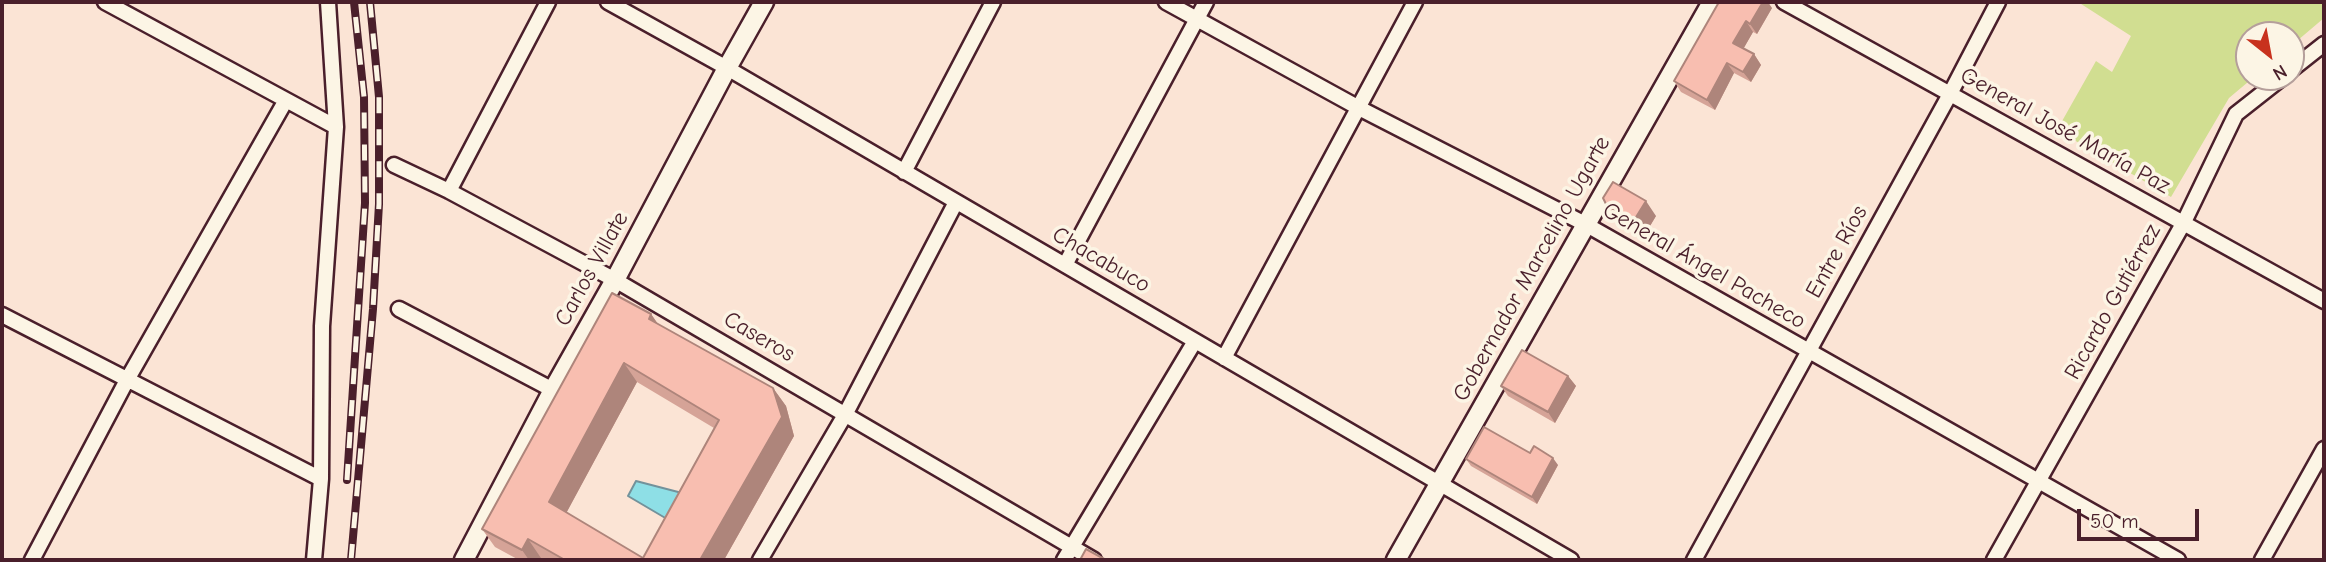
<!DOCTYPE html>
<html>
<head>
<meta charset="utf-8">
<style>
  body { margin:0 }
  #map { position:relative; width:2326px; height:562px; overflow:hidden; background:#fbe4d5; font-family:"Comic Neue",sans-serif }
  canvas { display:block }
  .frame { position:absolute; inset:0; border:4px solid #4a1f2b; pointer-events:none }
  .north { position:absolute; left:2235px; top:21px; width:70px; height:70px; box-sizing:border-box; background:#fcf5e5; border:2px solid #b59f9b; border-radius:50%; rotate:149deg; font-size:19px; font-weight:700; line-height:28px; text-align:center; color:#4a1f2b }
  .north::after { content:''; display:block; margin:auto; width:24px; height:32px; background:#c8321e; clip-path:polygon(50% 0,100% 100%,50% 72%,0 100%) }
  .scale { position:absolute; left:2077px; top:509px; width:122px; height:32px; box-sizing:border-box; border:4px solid #4a1f2b; border-top:0; padding-left:9px; font-size:21px; line-height:24px; white-space:nowrap; color:#4a1f2b; -webkit-text-stroke:5px #fcf5e5; paint-order:stroke }
</style>
</head>
<body>
<div id="map">
<canvas width="2326" height="562"></canvas>
<div class="frame"></div>
<div class="north">N</div>
<div class="scale">50 m</div>
</div>
<script>
const ctx = document.querySelector('canvas').getContext('2d');
ctx.lineJoin = 'round';
function fill(path, color) {
  ctx.fillStyle = color;
  ctx.fill(path, 'evenodd');
}
function poly(rows) {
  const path = new Path2D();
  for (const r of rows) {
    path.moveTo(r[0], r[1]);
    for (let i = 2; i < r.length; i += 2) path.lineTo(r[i], r[i + 1]);
  }
  return path;
}
function strokePath(path, color, width, dash) {
  ctx.strokeStyle = color;
  ctx.lineWidth = width;
  ctx.lineCap = dash ? 'butt' : 'round';
  ctx.setLineDash(dash || []);
  ctx.stroke(path);
}
function label(font, color, halo, rows, align = 'center') {
  ctx.font = font + ' "Comic Neue",sans-serif';
  ctx.lineWidth = 7;
  ctx.setLineDash([]);
  ctx.textBaseline = 'middle';
  ctx.strokeStyle = halo;
  ctx.fillStyle = color;
  for (const [text, x, y, turn = 0] of rows) {
    ctx.save();
    ctx.translate(x, y);
    ctx.rotate((+turn || 0) * Math.PI / 180);
    ctx.textAlign = isNaN(turn) ? turn : align;
    if (halo) ctx.strokeText(text, 0, 0);
    ctx.fillText(text, 0, 0);
    ctx.restore();
  }
}
const green = poly([
  [2078,2,2324,2,2324,18,2291,46,2291,35,2249,35,2249,77,2254,77,2229,98,2171,197,2057,130,2096,61,2112,72,2131,36]
]);
const water = poly([
  [636,481,682,493,667,519,628,496,636,481]
]);
const minor = poly([
  [105,2,336,127],
  [608,2,727,68,1571,560],
  [1166,2,1359,108,1585,224,2178,560],
  [1784,2,2324,301],
  [2291,70,2324,44],
  [394,165,449,191,615,280,1094,560],
  [904,172,993,2],
  [449,191,548,2],
  [1065,265,1206,2],
  [399,309,553,390],
  [2,315,321,479],
  [1224,358,1415,2],
  [32,560,127,380,286,100],
  [314,560,321,479,322,326,336,127,328,2],
  [760,560,846,413,956,202],
  [1064,560,1195,341],
  [1694,560,1950,94,1998,2],
  [1994,560,2184,222,2236,114,2283,77],
  [2262,560,2324,449]
]);
const tertiary = poly([
  [464,560,553,390,615,280,727,68,764,2],
  [1396,560,1712,2]
]);
const rail = poly([
  [347,480,365,203,364,97,354,2],
  [351,560,373,309,379,204,379,97,370,2]
]);
const wall = poly([
  [1719,2,1772,8,1757,34,1753,32,1743,49,1754,54,1761,65,1751,82,1734,73,1715,110,1681,92,1674,81],
  [1607,206,1656,216,1644,236,1618,221],
  [651,314,658,324,773,388,786,406,794,436,724,560,545,560,541,558,540,560,519,560,495,547,482,529],
  [637,382,714,428,643,558,566,513],
  [1568,376,1576,386,1555,423,1508,396,1501,386],
  [1530,453,1558,465,1537,504,1471,466,1466,459]
]);
const shadedWall = poly([
  [1763,2,1768,2,1772,8,1757,34,1750,24],
  [1746,21,1753,32,1741,53,1733,43],
  [1754,54,1761,65,1751,82,1743,72],
  [1727,63,1734,73,1715,110,1707,100],
  [1646,201,1656,216,1644,236,1633,222],
  [651,314,664,333,649,319],
  [624,363,637,382,562,521,549,502],
  [1568,376,1576,386,1555,423,1548,412],
  [773,388,786,406,794,436,724,560,700,560],
  [1553,458,1558,465,1537,504,1532,497],
  [528,539,541,558,540,560,529,560,522,550]
]);
const building = poly([
  [1719,2,1763,2,1750,24,1746,21,1733,43,1754,54,1743,72,1727,63,1707,100,1674,81,1719,2],
  [1613,182,1646,201,1633,222,1607,206,1603,198,1613,182],
  [612,293,651,314,649,319,773,388,782,417,700,560,565,560,528,539,522,550,482,529,612,293],
  [624,363,719,420,643,558,549,502,624,363],
  [1522,350,1568,376,1548,412,1501,386,1522,350],
  [1484,427,1530,453,1534,446,1553,458,1532,497,1466,459,1484,427],
  [1086,549,1106,560,1080,560,1086,549]
]);
const streetNames = [
  ["General José María Paz",2065,131,29],
  ["Entre Ríos",1837,252,-61],
  ["Chacabuco",1101,260,30],
  ["General Ángel Pacheco",1704,266,30],
  ["Carlos Villate",592,269,-61],
  ["Gobernador Marcelino Ugarte",1532,269,-61],
  ["Ricardo Gutiérrez",2113,302,-61],
  ["Caseros",759,337,30]
];
fill(green, '#d1de91');
fill(water, '#8edfe6');
strokePath(water, '#73929b', 2);
strokePath(minor, '#4a1f2b', 19);
strokePath(tertiary, '#4a1f2b', 23);
strokePath(minor, '#fcf5e5', 14);
strokePath(tertiary, '#fcf5e5', 18);
strokePath(rail, '#4a1f2b', 8);
strokePath(rail, '#fcf5e5', 5, [16]);
fill(wall, '#d5a397');
fill(shadedWall, '#ae857b');
fill(building, '#f8beb0');
strokePath(building, '#ae857b', 2);
label('23px', '#4a1f2b', '#fcf5e5', streetNames);
</script>
</body>
</html>
